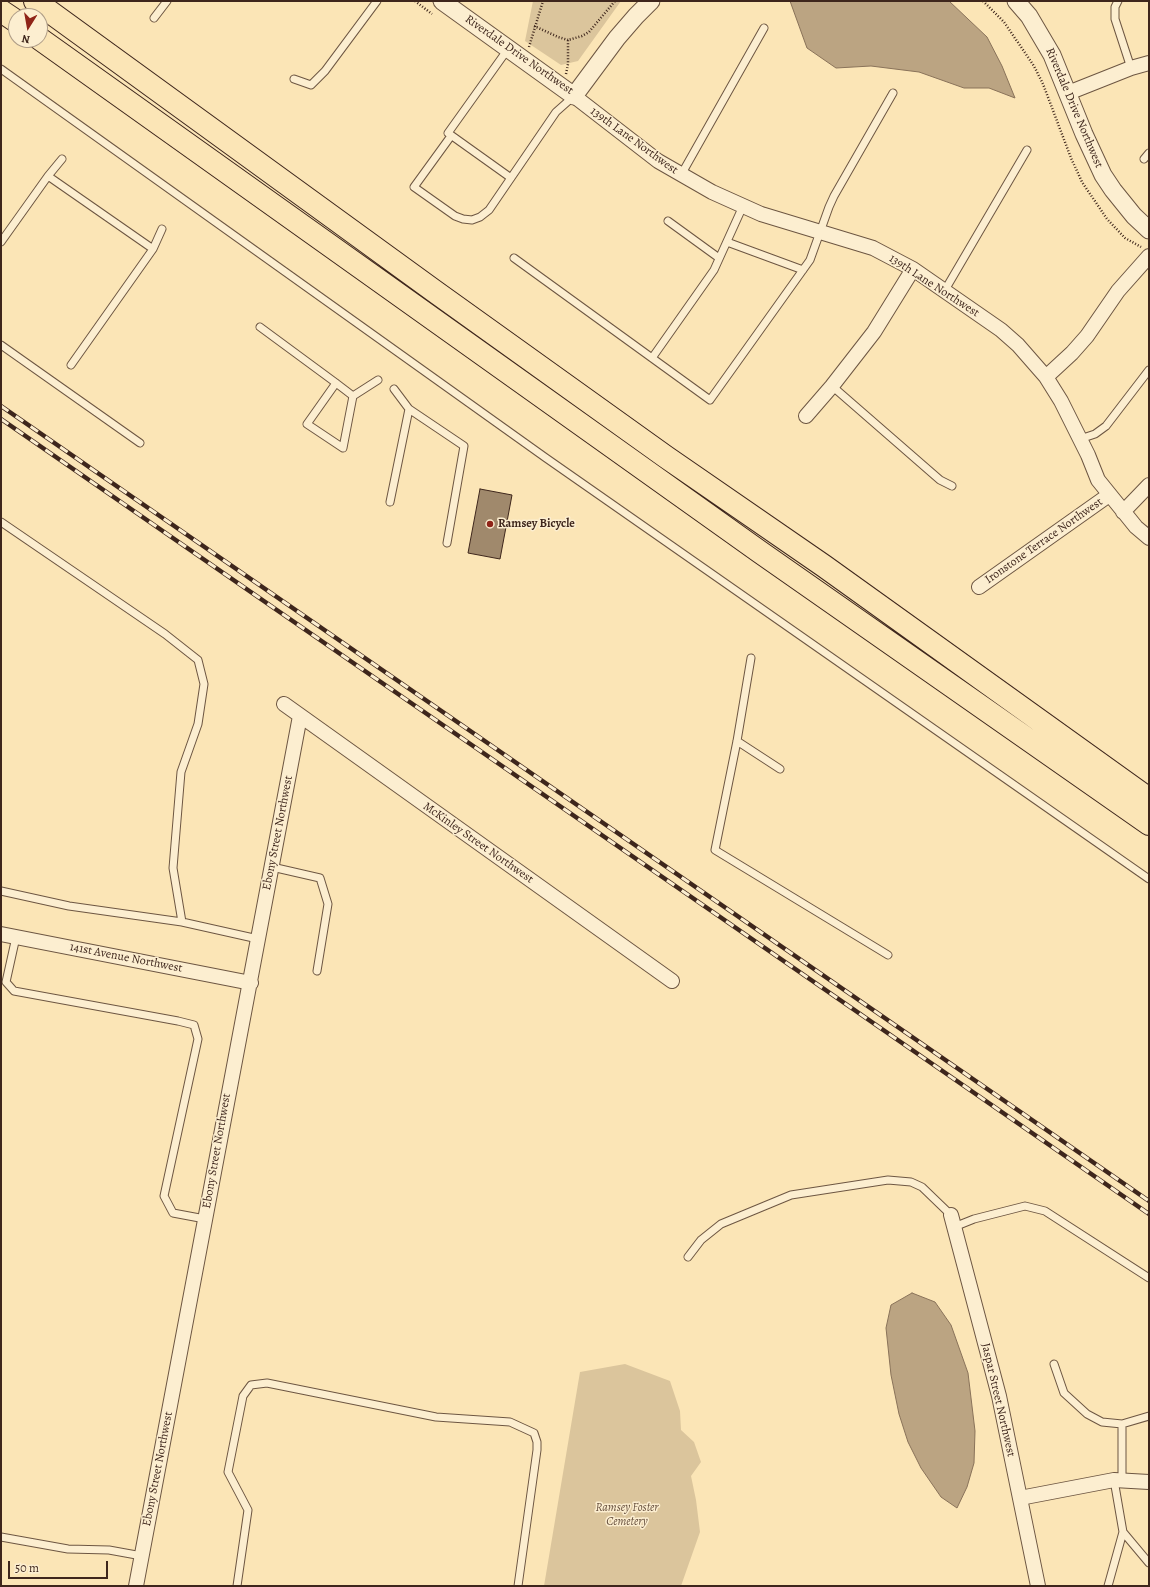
<!DOCTYPE html>
<html>
<head>
<meta charset="utf-8">
<style>
  body { margin:0 }
  #map { position:relative; width:1150px; height:1587px; overflow:hidden; background:#fbe5b6; font-family:Alegreya,serif }
  canvas { display:block }
  .frame { position:absolute; inset:0; border:2px solid #3e261c; pointer-events:none }
  .north { position:absolute; left:8px; top:8px; width:40px; height:40px; box-sizing:border-box; background:#fceed0; border:1px solid #b09e88; border-radius:50%; rotate:191deg; font-size:11px; font-weight:700; line-height:16px; text-align:center; color:#3e261c }
  .north::after { content:''; display:block; margin:auto; width:14px; height:18px; background:#8f2418; clip-path:polygon(50% 0,100% 100%,50% 72%,0 100%) }
  .scale { position:absolute; left:8px; top:1561px; width:100px; height:18px; box-sizing:border-box; border:2px solid #3e261c; border-top:0; padding-left:5px; font-size:12px; line-height:14px; white-space:nowrap; color:#3e261c; -webkit-text-stroke:3px #fceed0; paint-order:stroke }
</style>
</head>
<body>
<div id="map">
<canvas width="1150" height="1587"></canvas>
<div class="frame"></div>
<div class="north">N</div>
<div class="scale">50 m</div>
</div>
<script>
const ctx = document.querySelector('canvas').getContext('2d');
ctx.lineJoin = 'round';
function fill(path, color) {
  ctx.fillStyle = color;
  ctx.fill(path, 'evenodd');
}
function poly(rows) {
  const path = new Path2D();
  for (const r of rows) {
    path.moveTo(r[0], r[1]);
    for (let i = 2; i < r.length; i += 2) path.lineTo(r[i], r[i + 1]);
  }
  return path;
}
function strokePath(path, color, width, dash) {
  ctx.strokeStyle = color;
  ctx.lineWidth = width;
  ctx.lineCap = dash ? 'butt' : 'round';
  ctx.setLineDash(dash || []);
  ctx.stroke(path);
}
function label(font, color, halo, rows, align = 'center') {
  ctx.font = font + ' Alegreya,serif';
  ctx.lineWidth = 3;
  ctx.setLineDash([]);
  ctx.textBaseline = 'middle';
  ctx.strokeStyle = halo;
  ctx.fillStyle = color;
  for (const [text, x, y, turn = 0] of rows) {
    ctx.save();
    ctx.translate(x, y);
    ctx.rotate((+turn || 0) * Math.PI / 180);
    ctx.textAlign = isNaN(turn) ? turn : align;
    if (halo) ctx.strokeText(text, 0, 0);
    ctx.fillText(text, 0, 0);
    ctx.restore();
  }
}
const green = poly([
  [533,1,621,1,578,61,561,65,525,41],
  [625,1364,670,1381,680,1411,681,1430,694,1442,701,1462,691,1476,696,1500,700,1532,681,1586,544,1586,580,1372]
]);
const water = poly([
  [790,1,949,1,987,37,1002,66,1015,98,989,88,964,88,919,72,871,66,836,68,807,48,790,1],
  [912,1293,935,1302,951,1325,968,1373,975,1431,974,1463,967,1487,957,1508,941,1497,921,1468,908,1442,899,1414,891,1375,886,1328,891,1305,912,1293]
]);
const building = poly([
  [480,489,512,495,500,559,468,553,480,489]
]);
const path = poly([
  [415,1,432,14],
  [983,1,1004,22,1034,66,1043,84,1071,158,1082,182,1107,219,1125,238,1141,247],
  [534,26,558,37,568,40],
  [529,47,543,1],
  [566,74,568,64,568,40,582,36,589,32,615,1]
]);
const service = poly([
  [1118,1,1115,7,1115,19,1131,68],
  [154,18,167,1],
  [508,49,448,133,511,178],
  [1,69,546,458,1149,879],
  [294,79,311,85,325,71,377,1],
  [451,136,414,187,455,216,463,219,472,220,480,217,489,210,556,112,574,96],
  [1144,159,1149,153],
  [681,175,764,28],
  [48,176,153,249],
  [743,206,714,270,652,358,710,400,810,260,829,207,834,196,893,93],
  [668,221,719,258],
  [1,242,48,176,62,159],
  [727,242,803,270],
  [514,258,652,358],
  [945,290,1027,150],
  [260,327,336,383,353,396,343,448,307,424,336,383],
  [1,345,140,443],
  [71,365,153,249,162,229],
  [832,386,940,480,952,486],
  [394,389,409,409,464,446,447,543],
  [353,396,378,380],
  [1080,439,1095,434,1106,426,1149,370],
  [390,502,409,409],
  [1,522,165,634,198,660,204,684,198,724,181,772,173,868,182,922],
  [751,658,737,741,715,850,888,955],
  [737,741,780,769],
  [272,867,320,878,328,904,317,971],
  [1,891,69,906,182,922,258,939],
  [16,937,6,982,14,991,178,1021,194,1025,198,1039,164,1196,173,1213,205,1219],
  [954,1227,974,1219,1025,1206,1045,1211,1149,1278],
  [688,1257,701,1240,721,1224,791,1195,888,1180,911,1182,922,1187,951,1215],
  [1054,1364,1064,1393,1087,1414,1102,1422,1122,1424],
  [1114,1480,1123,1532],
  [1122,1480,1122,1424,1149,1416],
  [1,1537,68,1549,109,1550,142,1556],
  [237,1586,248,1510,228,1472,243,1396,251,1385,267,1383,436,1417,510,1422,534,1433,537,1442,537,1450,518,1586],
  [1108,1586,1123,1532,1149,1563]
]);
const minor = poly([
  [1068,93,1131,68,1149,63],
  [574,96,658,161,712,192,761,214,873,248,913,269,1001,330,1018,345,1046,377,1061,401,1088,455,1098,480,1136,527,1149,538],
  [1046,377,1072,353,1087,336,1118,291,1149,256],
  [806,416,832,386,874,332,913,269],
  [1123,512,1149,485],
  [979,587,1109,495],
  [284,704,672,981],
  [1,934,251,983],
  [951,1215,999,1396,1038,1586],
  [1020,1498,1114,1480,1149,1482],
  [136,1586,300,716]
]);
const tertiary = poly([
  [442,1,574,96,617,38,636,16,651,1],
  [1016,1,1029,16,1052,55,1084,134,1103,175,1113,190,1134,216,1149,230]
]);
const motorway = poly([
  [35,1,437,293,666,457,824,566,1149,799],
  [1,11,16,21],
  [40,39,760,552,1149,824]
]);
const rail = poly([
  [1,406,1149,1201],
  [1,419,1149,1214]
]);
const markers = [
  [490,524,4,"#8f2418"]
];
const streetNames = [
  ["Riverdale Drive Northwest",519,55,35],
  ["Riverdale Drive Northwest",1074,108,67],
  ["139th Lane Northwest",634,141,36],
  ["139th Lane Northwest",934,286,33],
  ["Ironstone Terrace Northwest",1044,541,-35],
  ["Ebony Street Northwest",278,833,-79],
  ["McKinley Street Northwest",478,843,35],
  ["141st Avenue Northwest",126,958,11],
  ["Ebony Street Northwest",217,1151,-80],
  ["Jaspar Street Northwest",998,1400,77],
  ["Ebony Street Northwest",158,1469,-79]
];
const poiNames = [
  ["Ramsey Bicycle",498,524]
];
const parkNames = [
  ["Ramsey Foster",627,1508],
  ["Cemetery",627,1522]
];
fill(green, '#dbc59c');
fill(water, '#bba482');
strokePath(water, '#897259', 1);
fill(building, '#a0896c');
strokePath(building, '#3e261c', 1);
strokePath(service, '#6d5642', 9);
strokePath(minor, '#6d5642', 16);
strokePath(tertiary, '#6d5642', 19);
strokePath(motorway, '#3e261c', 24);
strokePath(path, '#3e261c', 2.5, [1, 2]);
strokePath(service, '#fceed0', 7);
strokePath(minor, '#fceed0', 14);
strokePath(tertiary, '#fceed0', 17);
strokePath(motorway, '#fbe5b6', 22);
strokePath(rail, '#3e261c', 4.5);
strokePath(rail, '#fceed0', 3, [9]);
for (const [x, y, r, color] of markers) {
  const dot = new Path2D();
  dot.arc(x, y, r, 0, 2 * Math.PI);
  ctx.fillStyle = color;
  ctx.fill(dot);
  strokePath(dot, '#fceed0', 1.5);
}
label('12px', '#3e261c', '#fceed0', streetNames);
label('bold 12px', '#3e261c', '#fceed0', poiNames, 'left');
label('italic 12px', '#654e3c', '#fceed0', parkNames);
</script>
</body>
</html>
